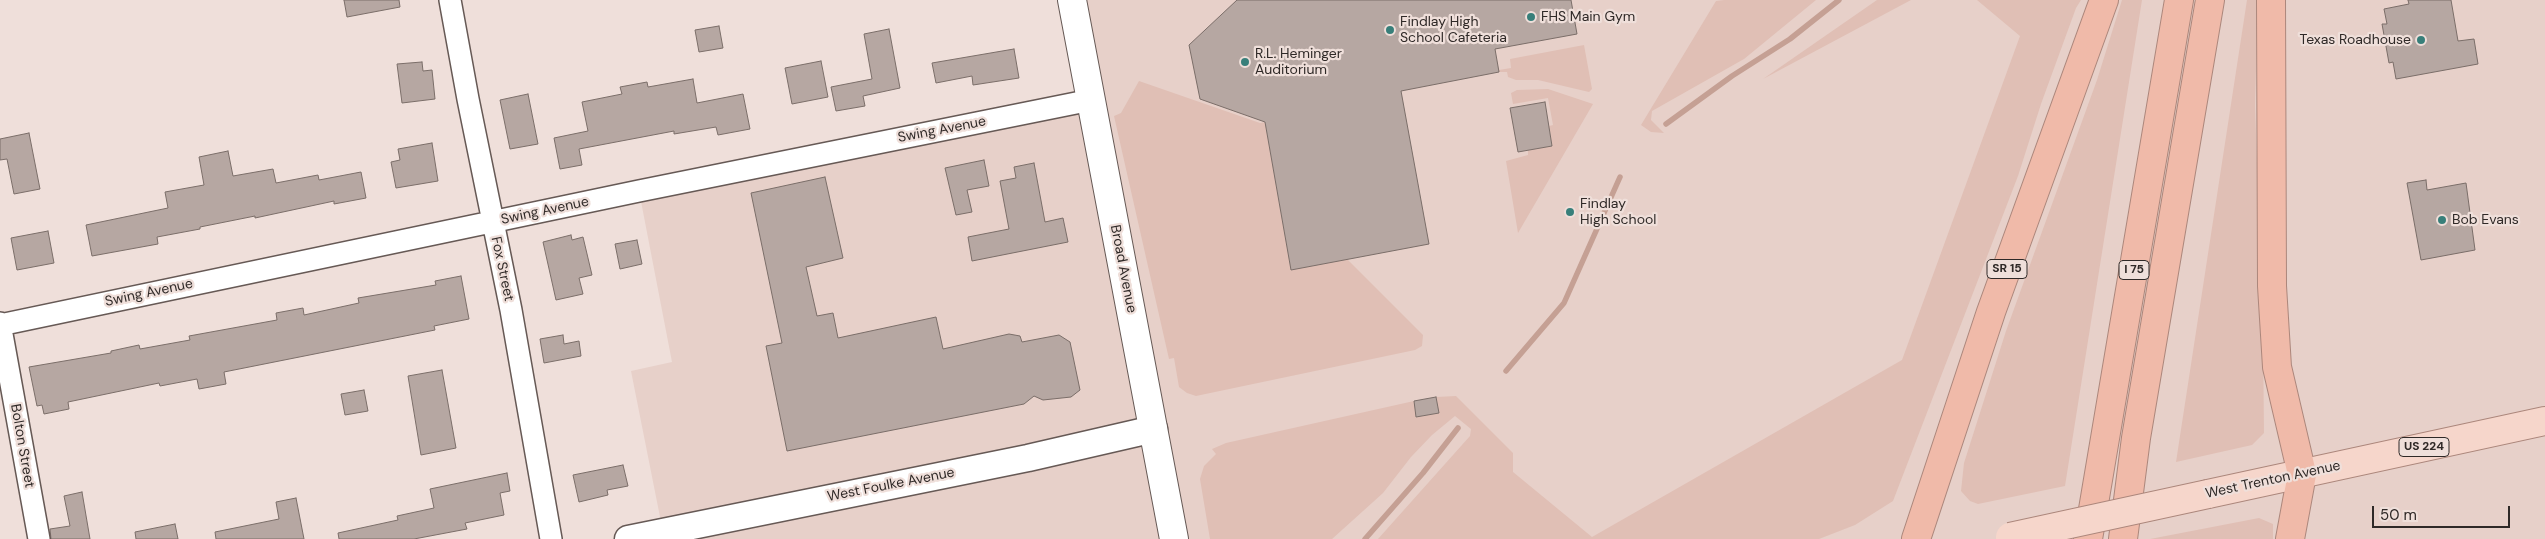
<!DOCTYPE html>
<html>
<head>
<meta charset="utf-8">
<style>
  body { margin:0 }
  #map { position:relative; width:2545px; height:539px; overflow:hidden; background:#efdfda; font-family:"DM Sans",sans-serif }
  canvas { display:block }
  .scale { position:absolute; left:2372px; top:506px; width:138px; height:22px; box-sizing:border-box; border:2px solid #2f2927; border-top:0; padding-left:6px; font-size:15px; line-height:18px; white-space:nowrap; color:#2f2927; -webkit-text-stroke:4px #efdfda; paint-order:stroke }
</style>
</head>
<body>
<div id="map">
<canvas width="2545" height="539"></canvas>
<div class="scale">50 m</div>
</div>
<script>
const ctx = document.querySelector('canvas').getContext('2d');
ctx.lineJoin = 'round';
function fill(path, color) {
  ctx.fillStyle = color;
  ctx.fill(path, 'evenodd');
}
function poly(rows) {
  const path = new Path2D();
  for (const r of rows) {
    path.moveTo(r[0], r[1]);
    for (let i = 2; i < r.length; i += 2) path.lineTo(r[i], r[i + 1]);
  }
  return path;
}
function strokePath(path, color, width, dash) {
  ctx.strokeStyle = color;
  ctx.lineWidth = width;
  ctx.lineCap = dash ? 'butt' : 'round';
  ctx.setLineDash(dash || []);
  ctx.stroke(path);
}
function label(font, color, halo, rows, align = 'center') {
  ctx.font = font + ' "DM Sans",sans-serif';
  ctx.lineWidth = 4.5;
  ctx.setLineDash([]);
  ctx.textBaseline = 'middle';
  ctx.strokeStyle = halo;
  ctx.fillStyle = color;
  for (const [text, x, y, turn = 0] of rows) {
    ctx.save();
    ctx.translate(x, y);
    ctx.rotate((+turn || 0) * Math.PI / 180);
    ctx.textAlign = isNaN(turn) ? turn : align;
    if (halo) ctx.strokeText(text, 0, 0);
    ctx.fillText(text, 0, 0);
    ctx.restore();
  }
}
const built = poly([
  [1072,0,2545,0,2545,539,628,539,663,532,631,371,672,362,639,191,1091,100]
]);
const green = poly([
  [1724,0,1816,0,1744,59,1652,111,1651,120,1664,133,1651,132,1641,125,1716,1],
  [1877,0,1911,0,1763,79],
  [1977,0,2081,0,2076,8,2041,104,2018,176,1893,501,1855,525,1819,539,1378,539,1470,436,1471,429,1455,416,1432,435,1411,457,1383,493,1332,539,1210,539,1200,479,1204,466,1216,454,1212,449,1226,443,1414,401,1416,417,1439,413,1436,397,1456,396,1513,453,1513,472,1592,537,1902,360,2020,36],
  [2122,0,2142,0,2065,486,1978,504,1970,501,1961,491,1964,463,2006,331,2097,80],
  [2247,0,2258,0,2255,105,2263,340,2264,433,2252,445,2176,462],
  [1584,45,1592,89,1589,92,1538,80,1516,80,1508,77,1507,72,1499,72,1499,70,1511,68,1510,59],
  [1139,81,1260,123,1265,122,1291,270,1347,259,1423,335,1422,346,1415,350,1196,396,1187,393,1179,387,1174,358,1169,359,1114,116,1121,113],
  [1548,89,1593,104,1518,233,1506,161,1528,155,1528,150,1552,146,1549,126,1553,125,1548,98,1513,104,1511,93,1517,90],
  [2259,518,2273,524,2273,539,2150,539]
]);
const stream = poly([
  [1666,124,1732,76,1790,39,1839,0],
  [1506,371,1564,303,1620,177],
  [1365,539,1423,473,1458,428]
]);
const building = poly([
  [344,0,399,0,400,7,347,17,344,0],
  [1237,0,1571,0,1577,34,1495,49,1499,72,1401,91,1429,244,1291,270,1265,122,1200,99,1189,45,1237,0],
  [2408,0,2451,0,2458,41,2474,39,2478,64,2396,79,2393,62,2389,63,2382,24,2387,24,2384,9,2409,4,2408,0],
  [719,26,723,48,699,52,695,30,719,26],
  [889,29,900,88,863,96,865,106,836,111,831,87,872,79,864,34,889,29],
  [1014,49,1019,78,973,85,972,76,936,83,932,63,1014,49],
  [821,61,828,97,792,104,785,68,821,61],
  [422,62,423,71,432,70,435,99,402,103,397,64,422,62],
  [693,79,697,103,743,94,750,129,718,135,716,127,674,134,674,131,579,149,582,165,560,169,554,138,588,131,582,102,622,94,620,87,647,82,648,87,693,79],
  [528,94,538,144,510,149,500,100,528,94],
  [1545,102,1552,146,1518,152,1510,108,1545,102],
  [29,133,40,189,14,194,7,159,0,160,0,139,29,133],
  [432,143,438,181,396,188,391,162,400,160,398,149,432,143],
  [228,151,233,176,273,169,276,183,318,175,319,180,361,172,366,198,334,204,334,201,255,218,255,216,200,227,200,229,157,237,158,244,92,256,86,225,168,208,165,192,204,185,199,157,228,151],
  [984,160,989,186,967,190,972,212,956,215,945,168,984,160],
  [1034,163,1045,222,1063,218,1068,242,972,261,968,237,1009,229,1000,181,1016,178,1014,167,1034,163],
  [825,177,843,258,806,267,817,316,833,313,838,338,936,317,943,349,1009,334,1020,336,1022,342,1059,335,1070,342,1080,390,1071,397,1043,400,1034,396,1024,404,787,451,766,346,782,343,751,193,825,177],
  [2426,180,2427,190,2466,183,2475,250,2421,260,2407,183,2426,180],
  [48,231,54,263,17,270,11,238,48,231],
  [571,235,572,240,583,237,592,275,579,278,583,294,556,300,543,242,571,235],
  [637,240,642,264,620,269,615,244,637,240],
  [461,276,469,319,434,326,435,330,224,372,226,384,199,389,197,379,160,386,159,383,68,402,69,409,44,414,42,405,37,406,29,367,111,353,111,351,139,345,140,349,190,340,189,336,277,320,276,313,303,308,304,315,359,303,358,298,436,285,435,281,461,276],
  [563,335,564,344,579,341,581,356,544,363,540,339,563,335],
  [442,370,456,448,421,455,408,376,442,370],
  [364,390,368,411,345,415,341,394,364,390],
  [1436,397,1439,413,1416,417,1414,401,1436,397],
  [623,465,628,486,607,490,608,495,579,502,573,475,623,465],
  [507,473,510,491,500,493,504,515,465,523,467,529,414,539,339,539,338,533,398,520,397,516,434,508,430,489,507,473],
  [82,492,90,539,51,539,50,529,70,526,64,496,82,492],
  [296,498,304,539,216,539,215,532,279,519,276,502,296,498],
  [175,524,178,539,136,539,135,532,175,524]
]);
const minor = poly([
  [450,0,468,99,511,310,551,539],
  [0,323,39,539],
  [0,325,639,191,1091,100]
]);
const tertiary = poly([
  [628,539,1028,458,1154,429]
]);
const secondary = poly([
  [1072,0,1174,539]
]);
const primary = poly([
  [2208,494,2545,421]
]);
const motorway = poly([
  [2271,0,2272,286,2277,367,2302,474,2290,539],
  [1916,539,1991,312,2104,0],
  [2088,539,2179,0],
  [2123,539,2136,438,2210,0]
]);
const primaryBridge = poly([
  [2010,537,2208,494]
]);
const markers = [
  [1531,17,5,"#387f7a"],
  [1390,30,5,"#387f7a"],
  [2421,40,5,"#387f7a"],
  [1245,62,5,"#387f7a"],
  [1570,212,5,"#387f7a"],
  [2442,220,5,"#387f7a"]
];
const shields = [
  [2007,269,40],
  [2134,270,30],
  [2424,447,50]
];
const shieldNames = [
  ["SR 15",2007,269],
  ["I 75",2134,270],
  ["US 224",2424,447]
];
const poiNames = [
  ["FHS Main Gym",1541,17],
  ["Findlay High",1400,22],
  ["School Cafeteria",1400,38],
  ["Texas Roadhouse",2411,40,"right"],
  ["R.L. Heminger",1255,54],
  ["Auditorium",1255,70],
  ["Findlay",1580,204],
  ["High School",1580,220],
  ["Bob Evans",2452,220]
];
const streetNames = [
  ["Swing Avenue",942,130,-11],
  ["Swing Avenue",545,211,-12],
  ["Fox Street",502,269,78],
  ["Broad Avenue",1123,269,79],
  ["Swing Avenue",149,293,-12],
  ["Bolton Street",22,446,80],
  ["West Trenton Avenue",2273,480,-12],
  ["West Foulke Avenue",891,485,-11]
];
fill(built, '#e7d0c9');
fill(green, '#e0bfb5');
strokePath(stream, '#c5a094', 5.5);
fill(building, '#b6a7a2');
strokePath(building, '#7b6e69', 1);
strokePath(minor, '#665955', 24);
strokePath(tertiary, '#665955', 29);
strokePath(secondary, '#665955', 30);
strokePath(primary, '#ac877c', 30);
strokePath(motorway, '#ac877c', 30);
strokePath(minor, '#fff', 21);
strokePath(tertiary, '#fff', 26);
strokePath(secondary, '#fff', 28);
strokePath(primary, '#f6d6cb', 28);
strokePath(motorway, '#f0baa9', 28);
strokePath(primaryBridge, '#ac877c', 30, []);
strokePath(primaryBridge, '#f6d6cb', 28);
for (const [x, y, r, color] of markers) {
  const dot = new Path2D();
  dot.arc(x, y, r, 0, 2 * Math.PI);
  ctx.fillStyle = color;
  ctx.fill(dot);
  strokePath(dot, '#efdfda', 2);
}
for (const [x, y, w] of shields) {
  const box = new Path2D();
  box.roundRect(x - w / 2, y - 9.5, w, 19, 4);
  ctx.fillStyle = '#efdfda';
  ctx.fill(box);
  strokePath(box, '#2f2927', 1);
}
label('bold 12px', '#2f2927', null, shieldNames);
label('14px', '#2f2927', '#efdfda', poiNames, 'left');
label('14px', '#2f2927', '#efdfda', streetNames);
</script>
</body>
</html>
